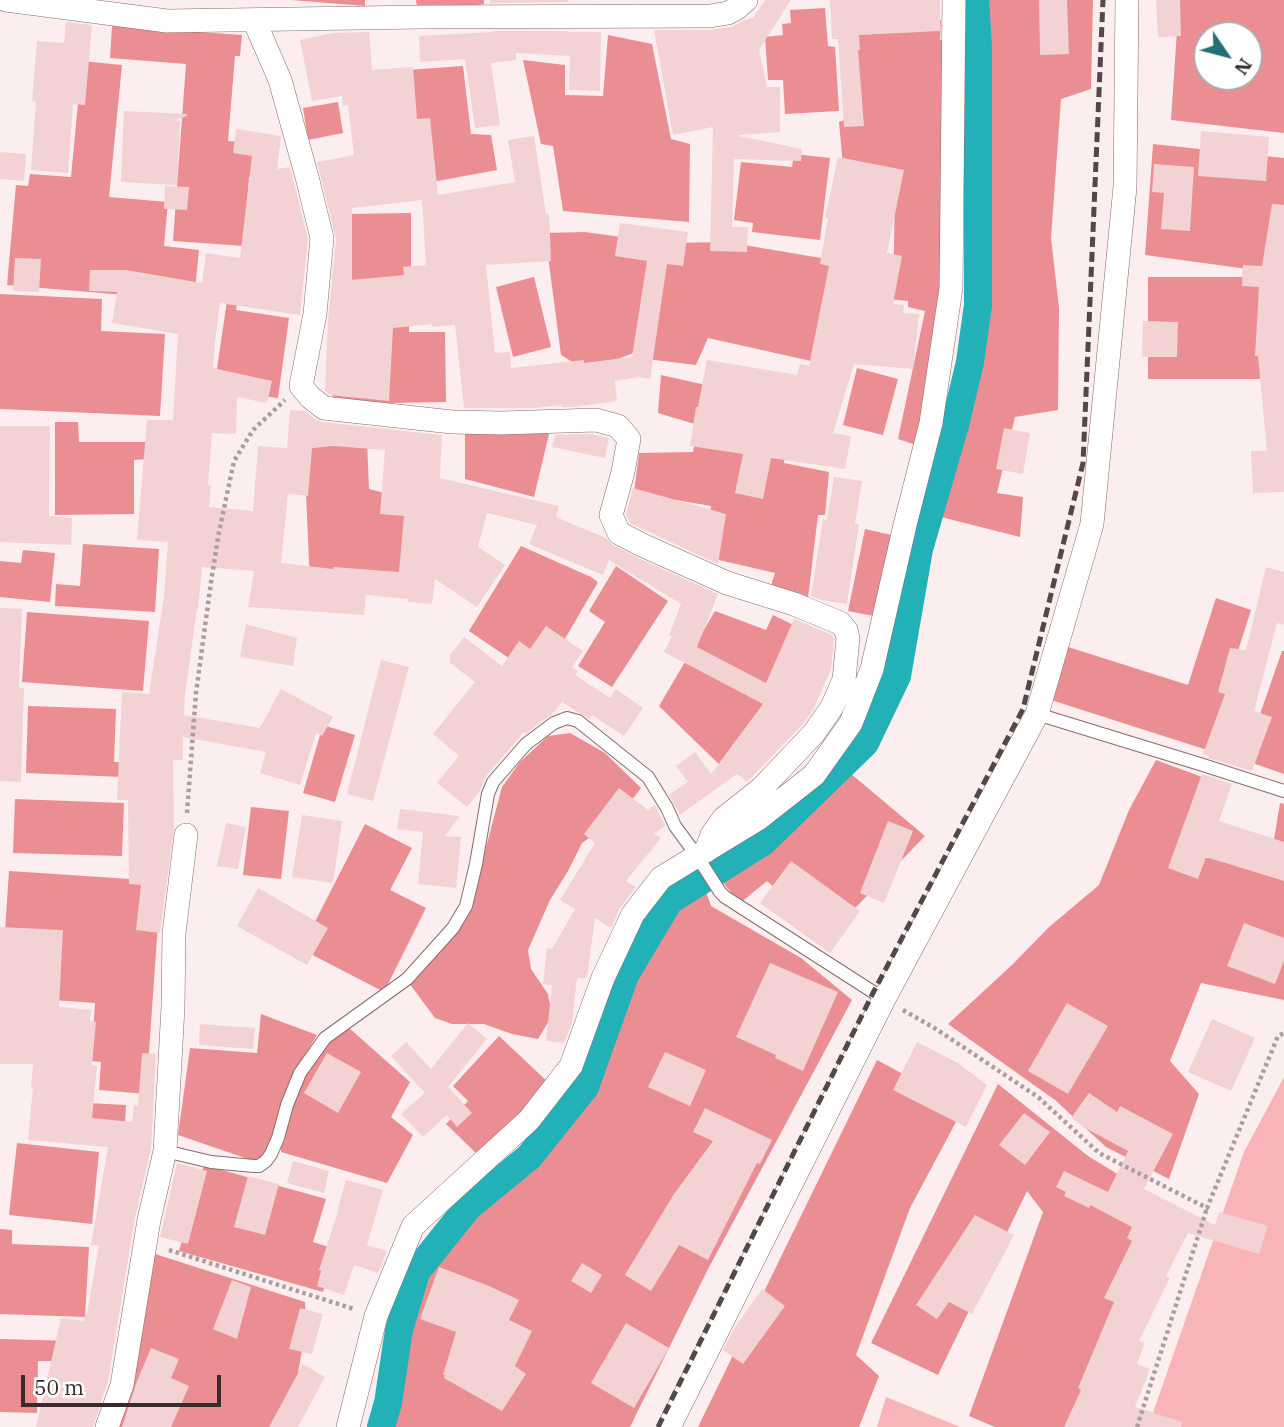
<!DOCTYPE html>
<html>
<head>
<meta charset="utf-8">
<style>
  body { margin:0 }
  #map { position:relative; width:1284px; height:1427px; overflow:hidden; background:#fceeee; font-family:"IBM Plex Serif",serif }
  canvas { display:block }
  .north { position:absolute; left:1193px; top:21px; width:70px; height:70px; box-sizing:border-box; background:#fff; border:2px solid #afaaaa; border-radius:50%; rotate:125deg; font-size:19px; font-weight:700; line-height:28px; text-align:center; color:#372b2b }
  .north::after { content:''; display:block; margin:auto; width:24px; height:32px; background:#236f73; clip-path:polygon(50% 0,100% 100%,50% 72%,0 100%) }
  .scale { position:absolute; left:21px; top:1375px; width:200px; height:32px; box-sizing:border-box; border:4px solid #372b2b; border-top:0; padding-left:9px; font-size:21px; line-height:24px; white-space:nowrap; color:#372b2b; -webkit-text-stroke:5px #fff; paint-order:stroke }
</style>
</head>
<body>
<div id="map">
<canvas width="1284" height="1427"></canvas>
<div class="north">N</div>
<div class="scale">50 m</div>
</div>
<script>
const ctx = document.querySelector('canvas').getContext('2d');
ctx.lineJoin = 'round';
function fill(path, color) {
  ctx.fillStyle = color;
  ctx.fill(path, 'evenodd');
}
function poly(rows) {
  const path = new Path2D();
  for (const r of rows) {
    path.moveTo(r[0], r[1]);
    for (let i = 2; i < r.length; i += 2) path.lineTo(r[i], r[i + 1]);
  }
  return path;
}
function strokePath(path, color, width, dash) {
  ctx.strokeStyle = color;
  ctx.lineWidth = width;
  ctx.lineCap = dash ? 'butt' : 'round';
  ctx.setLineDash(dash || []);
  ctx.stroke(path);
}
const green = poly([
  [1284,1077,1284,1427,1148,1427,1244,1152],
  [886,1397,960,1427,877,1427]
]);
const forest = poly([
  [291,0,365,0,365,6],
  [416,0,484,0,484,4,418,14],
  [984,0,1093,0,1091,89,1061,99,1051,238,1059,308,1058,410,1015,417,997,493,1023,497,1020,537,937,516,979,366,985,306,987,43],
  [1179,0,1284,0,1284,133,1171,120],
  [1207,35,1249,35,1249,77,1207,77],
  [825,8,828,46,835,47,839,111,785,114,783,80,768,80,765,37,783,35,782,24,791,23,790,10],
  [851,10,941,20,940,40,949,42,946,306,922,447,898,439,925,311,908,307,908,301,889,299,894,250,895,175,843,166,839,122,857,115],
  [112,26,242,35,240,56,235,56,228,141,277,145,275,178,249,177,244,246,173,241,186,64,110,58],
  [608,35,652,44,671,139,690,144,689,222,563,211,553,146,541,144,523,60,565,65,565,95,603,96],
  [82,61,122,65,109,197,168,202,164,246,199,250,194,301,7,285,16,185,28,186,30,174,71,177],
  [463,66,471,134,491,135,497,170,427,183,407,70],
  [338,102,343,133,308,140,303,108],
  [1153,144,1284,158,1284,274,1145,255],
  [794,154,830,158,820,240,752,232,753,223,734,220,741,162,792,167],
  [411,213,411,279,348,280,347,214],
  [585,232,664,243,726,242,827,259,839,302,811,361,708,338,696,365,646,359,636,352,587,371,561,355,548,256,543,233],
  [534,277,551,347,513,357,496,287],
  [1148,277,1262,277,1262,379,1148,379],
  [229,287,239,289,236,310,289,318,278,398,214,389],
  [0,294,102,299,101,331,165,334,160,416,0,409],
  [369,314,409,314,409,332,445,332,446,402,333,404,332,375],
  [857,368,898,379,883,435,843,425],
  [661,375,728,390,789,417,784,463,829,472,825,515,818,515,808,598,769,592,775,573,706,557,711,506,634,493,639,453,693,452,698,425,658,413],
  [55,422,78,422,79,442,148,442,148,459,134,460,134,514,55,515],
  [465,428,538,430,549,434,534,497,465,479],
  [367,440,369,489,416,501,410,585,310,583,304,449],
  [865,529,896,536,879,617,848,611],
  [83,544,159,549,155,612,55,606,56,584,80,586],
  [521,546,591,577,598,582,541,680,469,631],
  [23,550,55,553,50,602,0,597,0,561,21,563],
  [616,566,668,601,612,687,578,666,605,622,589,611],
  [1216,598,1251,610,1227,685,1229,757,1048,699,1065,646,1188,685],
  [715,611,766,630,773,615,812,634,729,774,659,706],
  [27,612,149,621,143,691,22,682],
  [1282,651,1284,651,1284,774,1244,760],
  [28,706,116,709,114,762,168,764,123,777,26,773],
  [323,725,355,735,335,802,303,793],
  [570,733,605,753,641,788,635,796,602,829,582,843,568,871,550,900,528,950,531,969,548,994,552,1016,538,1039,512,1034,484,1024,452,1024,435,1018,409,983,453,937,480,870,502,787,520,762,548,736],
  [1156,760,1210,780,1197,857,1270,864,1280,803,1284,804,1284,1000,1201,983,1170,1061,1199,1094,1169,1179,1106,1147,1055,1100,948,1024,1013,964,1048,928,1099,885,1129,810],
  [850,773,925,836,828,936,767,881,740,903,719,878,768,846],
  [15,799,124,803,122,856,13,853],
  [251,807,289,811,281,879,243,875],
  [365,824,412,848,390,890,426,908,384,992,301,949],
  [9,871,161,881,146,1094,99,1090,101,1062,91,1061,95,1003,53,1000,5,931],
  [705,889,711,906,801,958,852,1000,707,1271,630,1427,390,1427,409,1329,424,1273,474,1214,535,1160,592,1088,630,980,673,908],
  [261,1014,317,1035,295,1072,271,1141,263,1160,248,1159,178,1135,190,1048,257,1053],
  [348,1027,410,1082,391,1117,413,1135,387,1183,281,1152,281,1137,304,1075,328,1041],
  [499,1036,551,1085,481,1158,446,1124,468,1101,453,1086],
  [877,1060,964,1107,910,1208,856,1355,879,1376,859,1427,698,1427],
  [998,1084,1088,1156,1186,1216,1088,1427,995,1427,969,1416,1043,1212,1027,1191,938,1375,871,1343],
  [89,1103,126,1105,124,1145,87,1144],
  [17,1143,99,1152,92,1224,9,1215],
  [204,1165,326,1199,313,1242,335,1249,323,1292,179,1251],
  [0,1229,12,1230,12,1244,89,1247,85,1317,0,1314],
  [149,1252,305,1302,306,1327,296,1385,275,1427,116,1427],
  [0,1339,73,1341,73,1361,38,1361,37,1413,0,1412]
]);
const canal = poly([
  [381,1427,388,1403,399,1330,416,1272,468,1207,529,1157,585,1087,625,975,669,901,763,842,865,743,897,676,919,549,955,425,970,362,978,305,978,46,975,0]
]);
const building = poly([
  [490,0,568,0,568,2,490,3],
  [765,0,791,0,759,50,767,87,780,87,780,132,739,135,739,136,802,149,801,161,734,159,732,227,748,227,747,252,710,251,713,127,673,135,654,30,710,30,731,27,745,20,753,18],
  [830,0,940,0,940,31,859,35,860,50,858,50,864,126,844,127,838,39,832,39],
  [1039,0,1067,0,1069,54,1040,55],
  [1156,0,1180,0,1181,36,1158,37],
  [66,22,92,25,85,105,73,104,68,173,31,170,36,102,32,101,37,41,64,43],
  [493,31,567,31,567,32,601,32,600,91,569,90,570,56,516,53,516,60,491,63,500,125,475,128,465,59,420,62,419,36,493,32],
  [369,32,372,70,413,67,417,119,430,118,438,195,515,182,508,140,534,136,546,214,549,214,551,261,486,265,495,353,510,352,511,368,584,360,584,363,632,357,647,261,615,256,620,223,688,232,683,266,667,264,650,379,640,377,615,381,617,401,572,407,561,407,562,405,533,408,464,408,455,325,432,327,432,324,393,328,389,401,330,395,325,391,328,320,336,239,317,162,354,155,348,105,343,106,342,96,312,101,300,40,333,33],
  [422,200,426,265,403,267,404,275,352,280,352,208],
  [124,111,187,114,187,116,175,120,180,121,177,185,121,182],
  [236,129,281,136,277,169,290,167,308,239,300,315,220,303,215,343,213,368,272,381,267,403,237,397,236,434,212,433,208,485,211,485,209,507,253,511,258,446,287,448,290,410,305,411,315,419,322,422,442,435,440,478,559,506,556,517,606,538,613,545,636,557,718,594,697,647,766,683,794,619,832,635,834,639,831,669,813,710,803,724,747,782,737,774,680,815,669,795,688,782,676,766,695,752,711,774,763,704,664,652,672,636,669,635,681,604,609,560,603,575,529,544,537,525,487,513,478,547,505,565,477,607,435,579,432,604,408,602,408,599,366,595,364,615,248,607,254,571,202,567,198,609,197,609,185,694,184,715,260,728,281,689,333,717,322,736,316,733,300,785,260,773,266,752,183,737,183,760,173,760,174,829,160,933,136,930,141,885,129,884,128,800,117,800,122,692,149,694,164,596,168,542,137,540,147,420,173,420,178,334,112,323,117,292,89,291,90,270,126,270,202,283,206,253,240,258,252,156,233,153],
  [333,446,385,450,380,514,404,516,399,572,333,567,333,569,281,563,288,494,308,496,312,448],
  [1201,131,1269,137,1266,181,1198,176],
  [0,152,26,154,24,181,0,179],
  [838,157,904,170,887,253,902,256,893,304,904,305,903,313,919,314,913,369,854,364,833,433,851,436,845,469,771,458,763,499,735,493,743,454,690,446,696,407,698,407,707,360,797,375,800,364,809,366,829,266,820,264,828,218,825,218],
  [1154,164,1194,167,1190,231,1161,229,1164,193,1152,192],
  [165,186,189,187,187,210,164,209],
  [1272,204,1284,205,1284,492,1253,493,1251,451,1267,451,1258,356,1255,356,1259,287,1242,286,1243,265,1262,266],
  [15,258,41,259,39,292,13,291],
  [1143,321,1178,322,1177,357,1142,357],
  [0,426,50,426,49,516,72,518,71,545,0,542],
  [1004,428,1030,433,1023,474,996,469],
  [591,434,609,438,605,458,552,447,555,435],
  [834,477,862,481,855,524,859,524,847,604,821,600,811,596,823,519,827,520],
  [633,488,726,514,718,564,630,523,626,514],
  [1266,567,1284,572,1284,625,1277,623,1254,711,1272,717,1252,771,1208,758,1209,756,1203,754,1225,694,1218,692,1230,648,1246,650],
  [0,608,22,609,19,688,24,688,21,782,0,781],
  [246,624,297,638,293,666,240,657],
  [546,626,583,651,572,667,578,671,575,675,610,698,616,689,643,708,624,736,592,715,589,719,562,702,552,714,525,734,524,732,486,776,480,791,467,807,437,783,459,756,433,734,475,682,450,663,450,655,464,637,502,666,519,641,530,649],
  [381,660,409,667,373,801,347,794],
  [1202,774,1232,784,1219,821,1284,842,1284,881,1206,857,1198,879,1168,868],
  [619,788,648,810,655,805,665,826,654,834,661,838,626,881,636,887,620,908,611,928,595,918,587,978,577,978,572,1023,564,1043,546,1041,552,985,543,984,547,948,552,949,575,909,560,900,595,843,584,834],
  [400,809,460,816,445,836,461,837,456,888,418,884,423,832,397,829],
  [302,815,342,821,333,883,292,877],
  [888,821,913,831,884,903,860,893],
  [226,823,246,827,238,869,217,866],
  [791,861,860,911,830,953,760,903],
  [258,888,328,928,307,965,237,926],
  [1244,923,1284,938,1284,961,1275,984,1227,966],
  [0,927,63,930,59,1007,91,1010,90,1021,96,1022,92,1065,97,1066,92,1118,132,1122,134,1105,138,1106,142,1053,156,1054,151,1149,135,1218,108,1381,93,1427,36,1427,61,1318,84,1321,85,1314,87,1314,99,1245,91,1245,108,1147,28,1140,33,1087,31,1087,33,1064,0,1064],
  [770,963,838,992,803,1071,775,1058,776,1055,736,1037],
  [1067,1003,1108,1026,1068,1094,1028,1071],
  [1212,1019,1255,1038,1231,1091,1188,1072],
  [468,1023,487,1039,448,1087,472,1113,457,1127,447,1115,423,1137,401,1114,425,1093,391,1056,406,1042,431,1069],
  [200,1024,255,1028,253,1049,199,1045],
  [917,1042,958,1063,987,1085,966,1127,893,1090],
  [665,1052,706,1070,690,1106,648,1087],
  [327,1053,361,1072,338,1113,304,1093],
  [1089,1093,1117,1112,1120,1106,1173,1134,1144,1189,1215,1225,1219,1212,1268,1226,1259,1254,1188,1233,1166,1276,1170,1278,1139,1341,1145,1343,1137,1364,1150,1369,1135,1407,1182,1422,1181,1427,1064,1427,1081,1390,1078,1388,1114,1302,1104,1298,1132,1241,1127,1238,1132,1227,1090,1205,1089,1208,1064,1196,1066,1192,1056,1187,1064,1171,1108,1192,1128,1151,1087,1129,1071,1118],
  [705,1108,772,1140,760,1164,757,1163,708,1260,679,1245,651,1291,625,1275,674,1194,713,1141,693,1132],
  [1024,1113,1050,1132,1025,1165,999,1145],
  [293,1161,329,1171,324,1193,287,1183],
  [177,1163,207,1171,188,1244,160,1237],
  [248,1176,279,1184,265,1235,234,1227],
  [346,1180,383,1190,367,1245,387,1251,378,1273,354,1265,344,1295,317,1286,321,1271,319,1270,339,1208,338,1208],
  [975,1215,1014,1235,972,1314,949,1302,937,1319,916,1305],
  [582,1263,602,1275,591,1293,571,1281],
  [439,1267,489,1286,519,1300,509,1320,532,1331,515,1366,526,1374,502,1411,444,1378,445,1375,443,1375,456,1332,420,1319],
  [232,1280,251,1287,237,1339,213,1329],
  [762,1289,785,1306,743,1364,723,1350,735,1327],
  [300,1308,323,1314,312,1354,289,1349],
  [626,1323,669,1348,634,1408,591,1383],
  [151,1348,179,1359,171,1378,189,1386,171,1427,122,1427,137,1381],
  [303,1364,325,1377,298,1427,269,1427]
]);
const path = poly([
  [187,813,196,693,211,582,219,532,234,461,253,430,285,400],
  [903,1010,936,1029,1038,1097,1099,1153,1207,1208,1278,1036,1284,1033],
  [169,1250,354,1309],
  [1137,1427,1207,1208]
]);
const lane = poly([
  [1037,714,1203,765,1284,791],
  [165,1151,211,1162,254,1166,259,1166,266,1161,271,1154,278,1138,287,1105,300,1073,325,1038,407,979,453,928,466,906,476,864,488,794,493,782,526,744,554,723,567,718,578,721,648,777,667,808,675,826,697,856,720,892,725,897,884,999]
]);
const street = poly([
  [6,0,167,21,421,17,710,16,728,13,737,8,746,0],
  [254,20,280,80,307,177,322,238,315,314,301,386,310,397,324,408,452,422,502,423,596,420,618,426,629,439,623,472,611,515,619,533,642,545,727,583,794,604,840,623,846,630,848,638,844,680,832,707,814,733,762,788,723,819,712,835,706,851],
  [107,1427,122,1385,149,1220,165,1151,173,1007,174,933,186,835],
  [348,1427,376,1316,413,1226,529,1120,571,1066,603,978,633,914,661,878,758,819,814,775,851,723,872,669,905,525,931,423,951,288,954,0],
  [669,1427,884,999,1037,714,1092,524,1125,187,1127,0]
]);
const rail = poly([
  [658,1427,873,993,1023,709,1083,463,1103,0]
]);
fill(green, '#f8b4b6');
fill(forest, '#ea8e93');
strokePath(canal, '#23b1b8', 28);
fill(building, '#f3d2d3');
strokePath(lane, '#886b6c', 14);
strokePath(street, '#886b6c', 24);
strokePath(path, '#ab9e9e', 4.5, [3.5, 3.5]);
strokePath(lane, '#fff', 12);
strokePath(street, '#fff', 23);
strokePath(rail, '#534747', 5, [10, 5]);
</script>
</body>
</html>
